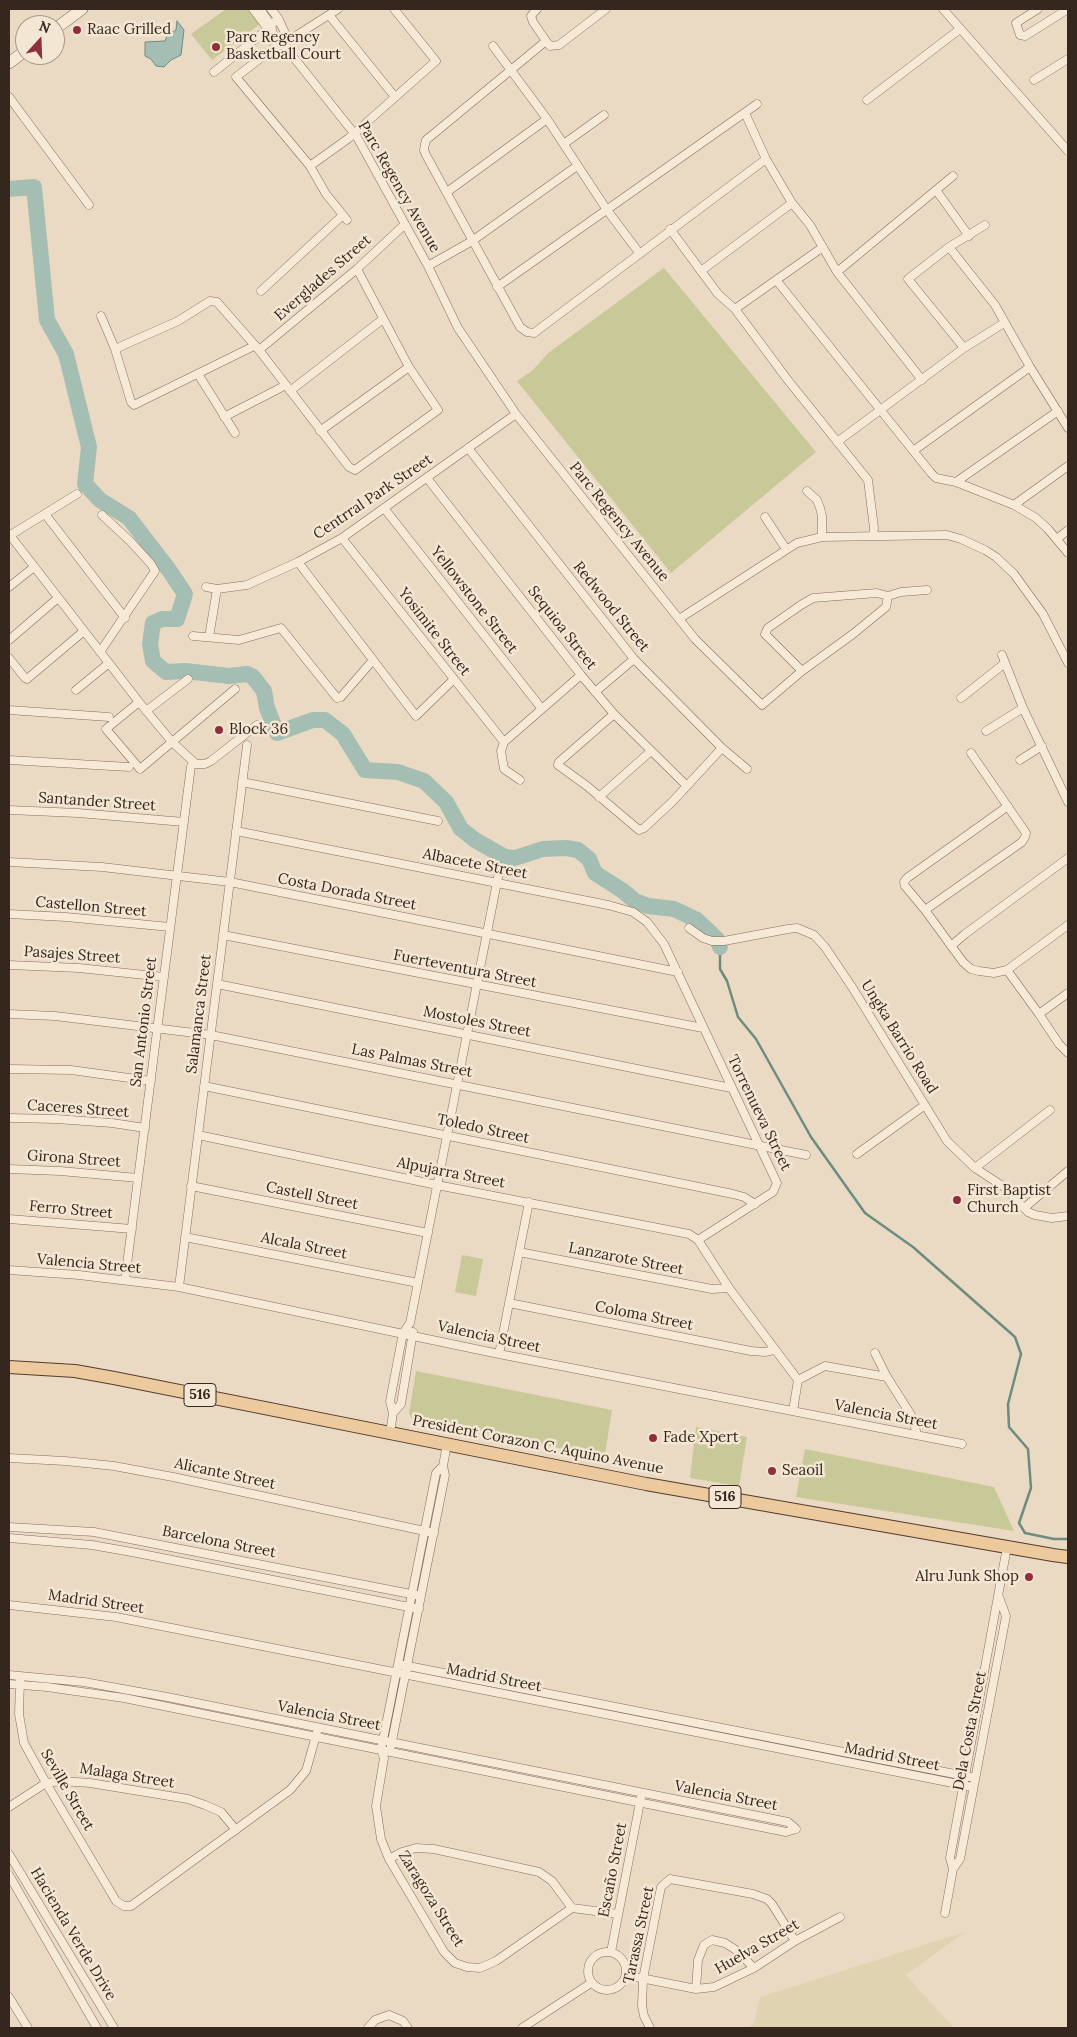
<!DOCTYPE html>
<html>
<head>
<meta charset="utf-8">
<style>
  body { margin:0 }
  #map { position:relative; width:1077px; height:2037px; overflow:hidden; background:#ebdac3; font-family:Lora,serif }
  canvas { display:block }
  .frame { position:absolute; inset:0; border:10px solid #35271e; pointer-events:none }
  .north { position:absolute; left:15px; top:15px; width:50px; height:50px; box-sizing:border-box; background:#f3e6d2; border:1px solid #a79a8a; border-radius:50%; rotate:20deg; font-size:14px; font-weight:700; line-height:20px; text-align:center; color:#35271e }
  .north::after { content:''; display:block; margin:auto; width:18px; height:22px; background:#8f2f3c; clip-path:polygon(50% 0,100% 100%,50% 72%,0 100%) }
</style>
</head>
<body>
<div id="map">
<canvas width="1077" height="2037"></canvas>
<div class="frame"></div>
<div class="north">N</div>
</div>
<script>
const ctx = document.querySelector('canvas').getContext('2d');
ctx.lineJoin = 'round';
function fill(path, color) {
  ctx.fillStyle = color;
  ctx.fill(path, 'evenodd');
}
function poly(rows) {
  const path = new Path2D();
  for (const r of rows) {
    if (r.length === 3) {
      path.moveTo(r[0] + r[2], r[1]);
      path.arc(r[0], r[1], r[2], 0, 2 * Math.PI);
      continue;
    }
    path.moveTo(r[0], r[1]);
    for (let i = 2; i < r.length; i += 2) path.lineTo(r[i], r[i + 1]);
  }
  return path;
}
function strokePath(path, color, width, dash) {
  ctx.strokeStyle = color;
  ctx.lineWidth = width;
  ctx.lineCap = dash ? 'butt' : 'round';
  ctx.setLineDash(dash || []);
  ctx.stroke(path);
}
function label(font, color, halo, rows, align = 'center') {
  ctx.font = font + ' Lora,serif';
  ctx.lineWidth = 5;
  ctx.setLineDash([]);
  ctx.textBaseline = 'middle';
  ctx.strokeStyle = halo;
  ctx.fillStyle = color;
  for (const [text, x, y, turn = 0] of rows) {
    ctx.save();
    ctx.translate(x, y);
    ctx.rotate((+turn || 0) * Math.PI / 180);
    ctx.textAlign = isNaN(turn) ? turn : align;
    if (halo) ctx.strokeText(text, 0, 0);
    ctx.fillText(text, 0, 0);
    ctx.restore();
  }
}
const farmland = poly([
  [965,1932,906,1975,954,2028,748,2028,754,2023,760,1997]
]);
const green = poly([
  [226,9,249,9,260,24,212,60,191,34],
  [664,268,816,452,671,573,517,381,533,370,548,353],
  [462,1255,483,1259,476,1296,455,1292],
  [416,1371,612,1410,604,1460,564,1449,412,1419,409,1413],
  [696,1427,747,1437,739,1486,690,1478],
  [805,1449,994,1487,1014,1531,796,1497]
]);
const water = poly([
  [177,21,184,30,181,55,171,60,164,67,156,66,151,59,145,56,145,42,165,41,169,31,173,32,176,30,177,21]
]);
const stream = poly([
  [720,947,720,969,727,981,738,1017,756,1039,811,1137,865,1213,913,1247,1015,1337,1021,1354,1008,1404,1009,1427,1028,1449,1031,1488,1019,1523,1025,1533,1054,1539,1068,1539]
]);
const river = poly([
  [9,189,34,187,47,320,66,354,89,447,85,484,100,500,129,518,169,570,185,594,177,619,162,619,153,623,150,644,153,661,166,672,185,671,229,676,247,674,253,677,264,691,267,708,277,733,313,720,325,720,343,734,365,770,398,772,424,781,446,802,461,829,475,840,505,857,515,858,543,849,566,848,578,850,589,859,595,873,623,891,635,901,648,906,674,909,697,920,717,939,720,947]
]);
const street = poly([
  [253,9,265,25],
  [260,9,271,25,273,34,283,44,357,137,428,266,458,328,516,414,679,619,797,543,822,537,947,535,961,539,985,550,996,557,1014,574,1043,614,1068,663],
  [271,9,278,18,286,35,283,44],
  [338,9,283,44,275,47,236,77,310,166,326,194,347,220],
  [537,9,531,16,533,22,546,41],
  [606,9,559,45,550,46,546,41,431,136,426,140,425,144,424,150,426,155,520,327,527,332,534,333,766,159],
  [943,9,1068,151],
  [1038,9,1016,23,1020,35,1025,36,1068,9],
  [329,15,395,97],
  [493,46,547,119,607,210,640,254],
  [214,72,268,29,278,18],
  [1034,80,1068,59],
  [9,97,89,205],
  [867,100,960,29],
  [745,113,766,159,792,203,810,225,837,272,922,380],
  [565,143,604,115],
  [310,166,349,138,436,61,394,9],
  [936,190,969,236],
  [447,192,547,119],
  [670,229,718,294,735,309,787,379,868,480,874,528,873,536],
  [949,247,995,305,1030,367,1068,428],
  [428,266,472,241,577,166],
  [701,271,792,203],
  [837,272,953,176],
  [777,281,931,473,936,478,956,482,1014,505,1036,518,1048,529,1068,553],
  [497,287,757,104],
  [261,291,343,215],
  [735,309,823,247],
  [101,316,115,349,131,402,134,405,254,346],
  [964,348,908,279,949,247,985,225],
  [115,349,178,321,210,301,217,302,259,350,349,467,355,470,438,410,409,367,357,269],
  [259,350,357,269,404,225],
  [198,374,235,433],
  [290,391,383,319],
  [224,417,286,385],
  [320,431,409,367],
  [837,442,964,348,1004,323],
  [468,448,634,659,722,748,747,769],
  [913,451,1030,367],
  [427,478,581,675,614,714,687,786],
  [956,482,1058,411],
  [807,491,817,500,820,508,822,516,822,537],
  [1014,505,1068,466],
  [384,508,542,709],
  [45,514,125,618],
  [765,517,786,549],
  [9,534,139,702,172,742,196,764,205,764,211,761,257,725],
  [9,536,77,494],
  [342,538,504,742],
  [1057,539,1068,530],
  [298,562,416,716,454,679],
  [9,587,34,567],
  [206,587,217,589,247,585,298,562,342,538,516,414],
  [679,619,695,639,762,705,802,671,853,634,886,607,888,596],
  [193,636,239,640,281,628,337,698,341,697,373,660],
  [209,637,217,589],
  [9,640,58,598],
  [100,652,155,571,151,564,130,541,102,515],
  [1002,655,1023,708,1068,802],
  [9,658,25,678,27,679,84,631],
  [802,671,765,634,768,628,801,605,813,598,877,593,888,596,901,592,927,590],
  [76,690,109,663],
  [595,692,634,659],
  [961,698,1005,663],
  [139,702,106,729,140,769,235,689],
  [9,710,109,717],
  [146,711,188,679],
  [614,714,559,762,558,765,587,786,639,830,644,828,672,802,722,748],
  [986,731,1023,708],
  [9,760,129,767],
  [1020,760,1042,746],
  [520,780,504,769,501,751,504,742,581,675],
  [242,782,438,821],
  [599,797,651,751],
  [1008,806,907,878,904,882,905,886,925,910,963,962,971,969,979,971,994,973,1007,970,1068,925],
  [9,810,78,813,184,822],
  [236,831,608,905,633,912,647,922,664,944,777,1183,773,1192,698,1240],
  [9,862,102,867,230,882,678,972],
  [925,910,1022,842,1025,837,1026,833,971,753],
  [9,914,66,917,170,927],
  [689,928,703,938,712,941,724,941,788,929,797,928,814,935,825,947,852,987,947,1141,975,1168,1004,1187,1028,1212,1035,1215,1052,1218,1068,1216],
  [223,935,703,1028],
  [951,946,965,934,1068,858],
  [9,965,79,968,164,977],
  [1007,970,1039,1014,1059,1044,1068,1053],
  [217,984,731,1088],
  [9,1014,55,1016,211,1035,806,1155],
  [1039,1014,1068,993],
  [9,1069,71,1070,151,1081],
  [204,1086,733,1194,744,1197,755,1204],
  [9,1118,56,1119,112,1123,145,1128],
  [198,1135,437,1185,689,1234,698,1240,729,1288,798,1380],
  [857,1154,925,1105],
  [975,1168,1050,1110],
  [9,1169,60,1171,138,1178],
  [191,1186,428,1233],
  [1024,1208,1068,1171],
  [9,1219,132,1229],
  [185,1237,418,1283],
  [519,1252,712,1289,729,1288],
  [9,1270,79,1275,179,1287,499,1354,962,1444],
  [125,1280,191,766],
  [179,1287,247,745],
  [509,1303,751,1351,765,1352,774,1350],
  [875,1353,887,1377,911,1415,917,1434],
  [499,1354,529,1202],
  [798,1380,825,1366,887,1377],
  [793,1411,798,1380],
  [393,1413,401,1404,413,1332],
  [390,1433,393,1413,390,1401,403,1333,410,1323,500,867],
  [9,1458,65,1461,114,1466,173,1477,434,1533],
  [443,1466,436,1473,381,1750,384,1758,376,1806,381,1839,389,1859,444,1952,455,1963,467,1967,480,1968,496,1961,572,1908,618,1914],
  [9,1527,94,1532,421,1596],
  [9,1538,92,1545,137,1553,419,1609],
  [9,1605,116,1617,973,1787],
  [398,1664,975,1778],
  [9,1675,84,1682,167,1697,788,1822,796,1829],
  [20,1681,19,1714,24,1743,46,1783,116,1901,124,1906,131,1906,290,1790,306,1771,317,1732],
  [9,1684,47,1687,124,1698,786,1832,796,1829],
  [391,1746,445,1475,443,1466,447,1444],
  [9,1807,46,1783,61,1781,90,1783,188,1799,205,1805,221,1812,236,1830],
  [9,1854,114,2028],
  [389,1859,402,1852,416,1848,434,1849,539,1872,552,1881,572,1908],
  [953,1869,960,1859,1006,1616,999,1597],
  [9,1875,97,2028],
  [945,1913,953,1869,950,1858,1007,1547],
  [607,1971,19],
  [611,1952,641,1797],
  [626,1975,696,1989,714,1987,754,1968,795,1941,840,1917],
  [696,1989,698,1960,704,1945,712,1940,725,1943,736,1950,754,1968],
  [9,1997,28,2028],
  [368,2028,375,2020,389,2015,403,2021,408,2028],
  [522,2028,591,1983],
  [650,2028,644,2016,642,2006,643,1979,661,1887,670,1879,753,1894,767,1899,772,1904,795,1941]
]);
const secondary = poly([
  [55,29,82,9],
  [9,63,25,51]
]);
const primary = poly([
  [9,1367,75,1371,114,1378,646,1484,1053,1555,1068,1557]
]);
const markers = [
  [77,30,5,"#8f2f3c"],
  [216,47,5,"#8f2f3c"],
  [219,730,5,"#8f2f3c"],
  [957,1200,5,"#8f2f3c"],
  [653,1438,5,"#8f2f3c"],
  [772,1471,5,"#8f2f3c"],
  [1029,1577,5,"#8f2f3c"]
];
const shields = [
  [200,1395,32],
  [725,1497,32]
];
const shieldNames = [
  ["516",200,1395],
  ["516",725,1497]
];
const poiNames = [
  ["Raac Grilled",87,30],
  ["Parc Regency",226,38],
  ["Basketball Court",226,55],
  ["Block 36",229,730],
  ["First Baptist",967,1191],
  ["Church",967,1208],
  ["Fade Xpert",663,1438],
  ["Seaoil",782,1471],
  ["Alru Junk Shop",1019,1577,"right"]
];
const streetNames = [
  ["Parc Regency Avenue",399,187,60],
  ["Everglades Street",323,278,-41],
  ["Centrral Park Street",373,497,-34],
  ["Parc Regency Avenue",619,522,51],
  ["Yellowstone Street",474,600,52],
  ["Redwood Street",611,607,51],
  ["Sequioa Street",562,628,52],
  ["Yosimite Street",434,632,52],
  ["Santander Street",97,802,4],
  ["Albacete Street",475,864,11],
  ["Costa Dorada Street",347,892,11],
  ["Castellon Street",91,907,5],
  ["Pasajes Street",72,955,4],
  ["Fuerteventura Street",465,969,11],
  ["Salamanca Street",199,1014,-83],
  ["San Antonio Street",144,1022,-83],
  ["Mostoles Street",477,1022,11],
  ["Ungka Barrio Road",899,1037,58],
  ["Las Palmas Street",412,1061,11],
  ["Caceres Street",78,1109,4],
  ["Torrenueva Street",759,1113,64],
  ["Toledo Street",483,1129,12],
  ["Girona Street",74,1159,4],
  ["Alpujarra Street",451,1173,11],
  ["Castell Street",312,1196,11],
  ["Ferro Street",71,1210,5],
  ["Alcala Street",304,1246,11],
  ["Lanzarote Street",626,1259,11],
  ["Valencia Street",89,1264,5],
  ["Coloma Street",644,1316,11],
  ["Valencia Street",489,1337,12],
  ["Valencia Street",886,1415,11],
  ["President Corazon C. Aquino Avenue",538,1445,11],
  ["Alicante Street",225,1474,12],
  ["Barcelona Street",219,1542,11],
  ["Madrid Street",96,1602,8],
  ["Madrid Street",494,1678,11],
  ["Valencia Street",329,1716,11],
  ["Dela Costa Street",970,1731,-79],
  ["Madrid Street",892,1757,11],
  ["Malaga Street",127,1776,9],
  ["Seville Street",67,1790,60],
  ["Valencia Street",726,1796,11],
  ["Escaño Street",613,1870,-79],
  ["Zaragoza Street",431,1899,58],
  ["Hacienda Verde Drive",73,1934,59],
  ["Tarassa Street",639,1935,-78],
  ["Huelva Street",757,1947,-30]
];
fill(farmland, '#e0d3b1');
fill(green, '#c8c898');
fill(water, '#a5beb4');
strokePath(water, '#6d8c80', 1);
strokePath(stream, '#6d8c80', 2.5);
strokePath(river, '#a5beb4', 16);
strokePath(street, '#846c5b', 9);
strokePath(secondary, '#664d3e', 12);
strokePath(primary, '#523b2f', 14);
strokePath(street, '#f6e9d6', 8);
strokePath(secondary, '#f6e9d6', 11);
strokePath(primary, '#ecca9d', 12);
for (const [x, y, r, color] of markers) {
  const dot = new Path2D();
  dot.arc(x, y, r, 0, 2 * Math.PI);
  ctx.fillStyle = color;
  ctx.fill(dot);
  strokePath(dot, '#f3e6d2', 2);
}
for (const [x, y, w] of shields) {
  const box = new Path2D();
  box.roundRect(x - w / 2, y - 11.5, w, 23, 4);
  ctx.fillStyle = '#f3e6d2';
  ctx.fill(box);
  strokePath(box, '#35271e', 1);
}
label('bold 14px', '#35271e', null, shieldNames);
label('15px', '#35271e', '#f3e6d2', poiNames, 'left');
label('15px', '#35271e', '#f3e6d2', streetNames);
</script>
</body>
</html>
